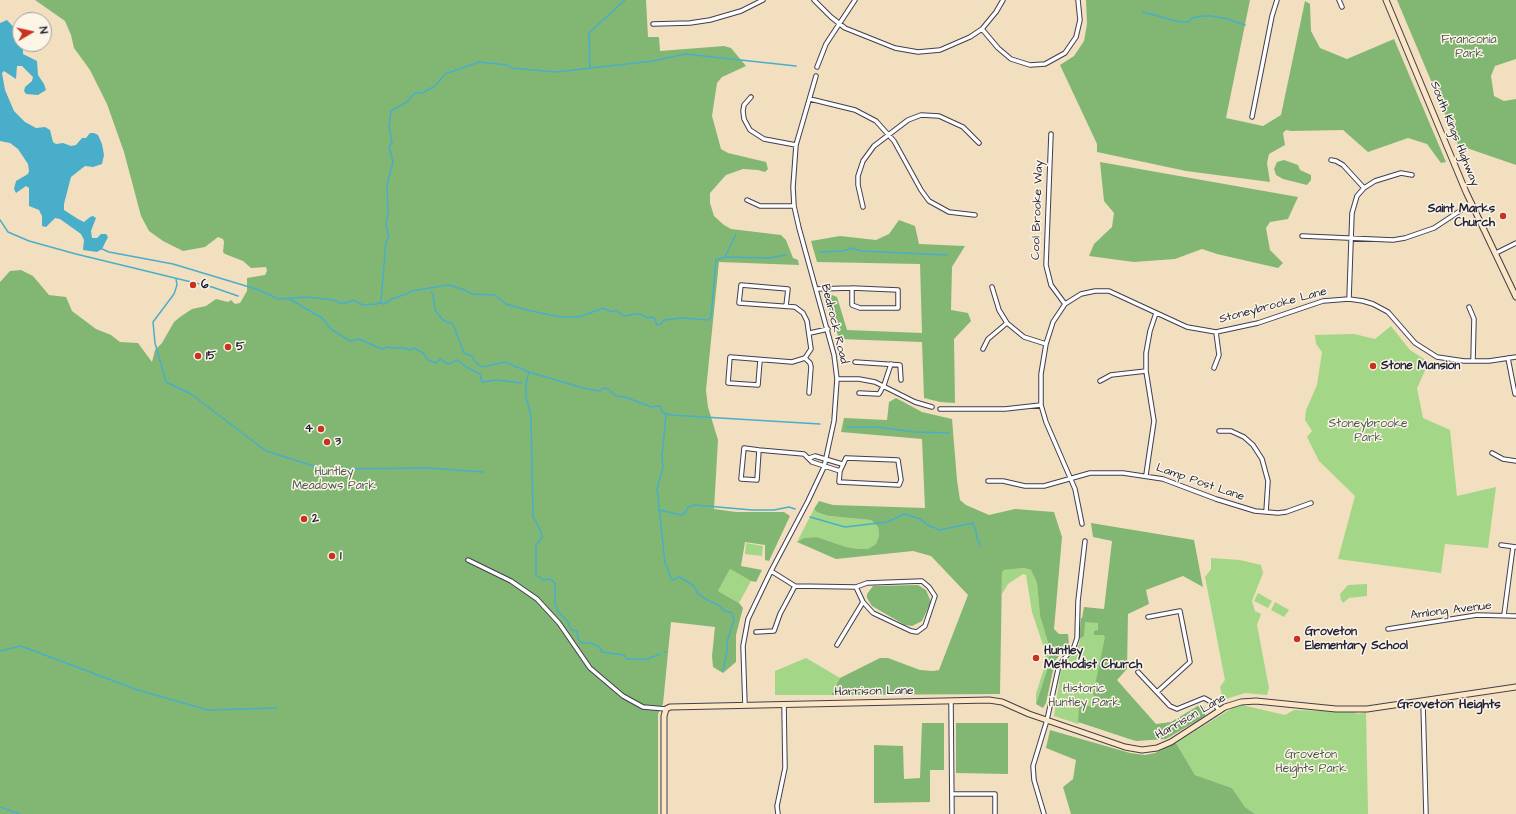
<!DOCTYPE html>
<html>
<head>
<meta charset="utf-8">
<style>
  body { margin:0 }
  #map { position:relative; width:1516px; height:814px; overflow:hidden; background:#f2dfc0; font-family:"Architects Daughter",sans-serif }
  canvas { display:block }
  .north { position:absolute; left:12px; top:12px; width:40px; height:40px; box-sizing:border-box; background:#fcf5e5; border:1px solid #a5a1a1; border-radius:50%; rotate:81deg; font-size:11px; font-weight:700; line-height:16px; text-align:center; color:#22223b }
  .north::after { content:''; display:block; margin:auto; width:14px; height:18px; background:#c8321e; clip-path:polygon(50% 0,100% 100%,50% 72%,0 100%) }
</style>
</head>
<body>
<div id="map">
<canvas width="1516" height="814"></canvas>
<div class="north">N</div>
</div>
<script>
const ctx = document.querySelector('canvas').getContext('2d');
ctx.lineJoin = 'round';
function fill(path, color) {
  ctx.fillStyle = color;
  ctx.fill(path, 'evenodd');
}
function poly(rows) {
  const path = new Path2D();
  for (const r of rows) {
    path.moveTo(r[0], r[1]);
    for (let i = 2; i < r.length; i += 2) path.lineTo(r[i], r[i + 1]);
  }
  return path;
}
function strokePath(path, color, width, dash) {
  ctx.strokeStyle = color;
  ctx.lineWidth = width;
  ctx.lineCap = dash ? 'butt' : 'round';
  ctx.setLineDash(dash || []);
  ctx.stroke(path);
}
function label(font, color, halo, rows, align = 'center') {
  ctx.font = font + ' "Architects Daughter",sans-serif';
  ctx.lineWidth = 3;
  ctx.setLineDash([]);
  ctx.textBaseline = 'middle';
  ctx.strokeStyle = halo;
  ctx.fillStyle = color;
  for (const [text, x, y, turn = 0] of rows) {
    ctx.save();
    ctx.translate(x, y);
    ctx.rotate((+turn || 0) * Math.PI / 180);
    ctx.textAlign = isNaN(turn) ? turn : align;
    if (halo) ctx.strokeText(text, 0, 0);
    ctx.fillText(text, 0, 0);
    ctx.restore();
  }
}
const green = poly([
  [1391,326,1410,350,1429,362,1417,388,1423,418,1450,430,1457,496,1496,487,1488,548,1445,544,1441,573,1338,559,1355,496,1319,461,1307,437,1312,431,1305,420,1306,410,1317,385,1322,352,1316,344,1315,335,1354,334,1375,339],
  [814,509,829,516,871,520,878,527,879,536,876,544,868,549,859,549,846,547,817,537,804,538,797,542],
  [746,543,763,546,762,556,745,554],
  [1211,558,1240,560,1261,565,1263,573,1252,601,1255,611,1261,614,1257,625,1269,688,1267,695,1245,693,1223,700,1220,687,1225,680,1205,577,1211,569],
  [1024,568,1031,570,1037,583,1040,616,1049,646,1048,667,1036,704,1036,694,1045,665,1045,651,1032,612,1026,575,1023,574,1008,584,1002,594,1002,573,1004,570],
  [730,569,751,581,739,603,718,591],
  [1367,584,1367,596,1349,598,1343,603,1341,600,1340,594,1348,585],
  [1258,593,1272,601,1268,608,1254,601],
  [1275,602,1289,610,1284,617,1271,610],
  [1082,618,1114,622,1110,695,1142,741,1129,739,1079,722,1078,724,1054,716,1061,670,1065,664,1064,662,1067,662,1079,644],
  [806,658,840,678,831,695,775,695,775,671],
  [1242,705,1285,715,1294,710,1354,712,1358,714,1366,712,1368,814,1255,814,1245,807,1232,788,1195,775,1176,743,1234,707]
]);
const forest = poly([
  [35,0,646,0,648,37,659,37,660,51,724,46,731,48,746,66,722,77,717,83,712,116,721,149,728,153,766,162,768,169,765,172,758,170,743,169,726,175,710,193,710,203,714,216,724,225,731,229,781,235,786,240,793,258,798,260,799,265,719,262,706,390,708,407,718,440,714,509,736,512,784,512,790,516,769,561,765,560,765,545,745,542,741,566,762,570,756,582,751,581,730,569,718,591,739,603,743,608,736,635,736,662,723,673,713,667,712,656,715,627,671,622,663,704,658,714,658,814,0,814,0,282,10,271,21,270,33,276,49,295,66,297,72,311,96,329,111,335,120,342,138,343,152,362,155,350,162,343,174,322,180,317,192,309,206,306,216,299,228,302,231,300,235,304,240,303,247,291,247,278,265,275,267,271,266,267,251,268,243,261,225,254,223,252,224,242,223,239,218,237,205,247,183,251,163,241,149,231,141,216,124,152,107,104,90,70,74,48,71,35,65,21],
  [1086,0,1250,0,1226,118,1263,126,1281,115,1305,1,1310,4,1311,31,1320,48,1347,59,1394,39,1446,162,1441,163,1427,144,1408,138,1368,152,1343,130,1291,131,1286,130,1283,133,1285,145,1269,154,1267,163,1270,182,1186,171,1097,152,1097,144,1060,65,1074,56,1084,41,1087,24],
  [1397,0,1516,0,1516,59,1495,66,1491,76,1494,96,1504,101,1516,99,1516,165,1458,145],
  [1284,160,1298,165,1300,170,1311,175,1311,180,1307,185,1283,179,1276,175,1274,169,1277,162],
  [1100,162,1298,197,1288,219,1270,222,1266,228,1270,250,1283,263,1278,268,1217,254,1202,249,1175,259,1134,262,1089,256,1094,244,1112,227,1114,213,1104,201],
  [899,220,915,226,919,244,965,246,952,267,951,310,968,313,971,321,954,339,955,403,940,402,924,398,922,342,839,339,826,298,832,295,837,297,847,330,922,333,920,264,817,262,811,241,840,236,876,240,889,234],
  [896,398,922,412,952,419,957,480,960,500,966,505,989,515,1015,509,1054,512,1062,537,1054,629,1059,634,1068,634,1069,644,1055,661,1046,703,1043,708,1036,704,1048,667,1049,646,1040,616,1037,583,1031,570,1024,568,1004,570,1002,573,1000,694,831,695,840,678,880,658,888,658,920,670,933,671,939,670,968,595,931,556,913,551,836,559,797,542,804,538,817,537,846,547,859,549,868,549,876,544,879,536,878,527,871,520,829,516,817,512,814,509,819,501,833,505,925,508,922,439,841,432,844,418,887,420,889,402],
  [1091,523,1194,540,1203,587,1183,576,1146,590,1149,604,1128,614,1127,669,1117,680,1156,724,1171,722,1201,704,1205,708,1205,716,1166,739,1136,741,1078,722,1079,706,1083,704,1092,707,1096,706,1098,702,1098,698,1093,695,1105,637,1103,635,1094,635,1094,631,1098,630,1098,623,1085,622,1084,636,1079,639,1081,618,1082,618,1084,607,1104,609,1112,541,1093,537],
  [918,585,926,590,931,602,922,621,912,626,905,625,872,606,867,598,867,594,873,586],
  [922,723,944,723,944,770,930,770,930,802,874,803,874,745,903,746,904,779,920,778],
  [956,723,1008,723,1008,774,956,773],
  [1050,730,1130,753,1145,755,1155,753,1176,743,1195,775,1232,788,1245,807,1255,814,1071,814,1063,787,1073,779,1076,760,1046,748]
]);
const water = poly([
  [7,20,20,34,20,44,23,44,23,54,37,61,38,75,44,84,46,90,38,95,26,94,24,91,25,87,32,81,33,77,22,66,17,66,16,79,4,71,2,73,5,90,14,111,25,122,36,128,45,127,50,130,53,142,56,144,63,143,71,146,76,145,82,138,86,138,90,133,94,133,98,135,102,144,104,155,102,164,93,167,85,166,71,177,64,204,64,210,78,219,84,222,90,217,93,216,96,218,91,231,92,238,97,238,101,234,106,234,108,237,102,249,97,252,83,250,84,240,81,234,60,219,55,218,46,227,42,226,42,216,39,210,29,206,29,188,26,186,16,193,14,189,16,181,28,174,29,171,28,164,18,149,10,143,0,141,0,23]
]);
const stream = poly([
  [1143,12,1180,22,1189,22,1192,18,1202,16,1211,16,1228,19,1245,25],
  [590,68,589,33,625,0],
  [0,220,8,232,29,241,76,254,212,287,238,296],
  [102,249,109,252,173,264,256,289,279,299,307,297,334,300,339,303,346,303,353,300,363,305,376,304,381,302,386,241,389,238,386,225,388,212,387,185,393,162,389,147,392,143,389,127,391,111,407,102,415,93,422,93,435,86,445,74,479,62,507,65,511,68,556,72,653,61,685,54,796,66],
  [820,252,843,251,853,248,861,251,947,255],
  [725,257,736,234],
  [176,279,177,285,174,294,153,322,155,343,166,382,191,394,266,451,320,468],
  [431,292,433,294,435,310,443,320,453,324,464,353,472,356,475,362,482,367,505,362,529,372,583,388,600,391,603,388,608,389,616,396,625,397,651,407,660,406,662,412,670,415,820,424],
  [288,298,322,318,332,330,350,341,359,339,382,349,387,347,392,348,405,348,409,350,414,348,423,353,428,360,436,363,440,359,448,364,458,360,466,367,480,374,482,382,497,380,522,383],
  [380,303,384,304,392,299,409,293,411,291,449,285,465,290,472,294,495,295,506,304,527,310,560,317,579,317,603,308,613,312,616,310,624,316,636,314,640,314,647,318,654,317,657,325,661,324,664,320,682,318,708,320,711,317,716,260,725,257,768,258,786,255],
  [529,372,526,383,526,397,531,416,533,516,541,532,542,538,536,545,536,575,543,580,549,579,553,581,555,584,555,604,557,610,568,622,571,630,577,631,578,639,582,643,591,643,599,647,602,652,624,655,627,659,648,659,660,654],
  [666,414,662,456,663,467,657,489,665,563,672,580,679,577,683,579,694,586,698,594,711,602,719,605,723,610,732,613,734,620,727,642,727,652,723,670],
  [847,427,877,427,915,432,949,433],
  [325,469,429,468,483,472],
  [660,510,681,515,686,512,688,507,695,505,752,510,774,510,789,507,795,509],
  [810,517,845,527,887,522,905,514,920,519,928,525,940,530,973,523,976,531,977,539,981,546],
  [0,651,21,646,138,690,208,710,277,708],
  [664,652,666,652],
  [0,807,19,814]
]);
const street = poly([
  [814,0,831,17,845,28,895,48,918,52,940,50,970,37,982,29,996,12,1003,0],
  [1339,0,1342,7],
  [653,24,690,23,710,20,741,11,763,0],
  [982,29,998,48,1011,59,1030,65,1045,64,1065,53,1076,37,1080,20,1078,0],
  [817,67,826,44,855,0],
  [751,97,744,105,743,111,744,119,750,130,764,139,796,145],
  [810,99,855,110,876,121,894,141,921,190,929,201,949,212,975,215],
  [1252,117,1272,16,1277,0],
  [1051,134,1046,265,1051,285,1065,304],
  [1331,160,1336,161,1343,165,1364,188],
  [747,200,760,206,794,206],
  [863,207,858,185,858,176,863,161,874,146,908,120,921,115,939,116,963,127,979,143],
  [1302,236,1393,240,1405,238,1434,228,1472,203],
  [1496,253,1516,243],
  [992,287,999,310,1007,323,1024,337,1046,344],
  [816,289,852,288,852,305,860,308,898,308,898,290,852,288],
  [1349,299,1352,213,1357,196,1364,188,1375,181,1401,173,1412,175],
  [1469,307,1474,319,1473,361],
  [810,333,828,329],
  [983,349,988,339,1007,323],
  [805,358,810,363,811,367,809,393],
  [1508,358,1515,394],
  [760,360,758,385,728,383,730,357,792,362,805,358,811,349,807,321,803,313,795,307,739,303,741,285,788,289,786,306],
  [855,362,900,365,901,380],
  [1214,368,1219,355,1216,332],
  [837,379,859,379,875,382,915,402,932,407],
  [1100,381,1111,375,1146,371],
  [859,393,879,394,884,385,891,364],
  [940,409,1005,409,1041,405],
  [1219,431,1231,431,1244,437,1253,445,1262,459,1268,481,1266,512],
  [759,450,757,480,741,479,744,448,759,450,804,454,812,462,840,471],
  [1492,453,1503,459,1516,461],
  [809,458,815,456,842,464],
  [846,458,898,460,901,480,899,485,839,482,840,471,846,458],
  [1146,475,1154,421,1146,371,1146,353,1150,331,1156,313],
  [988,481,1003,481,1025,486,1044,486,1090,473,1123,473,1163,479,1216,499,1255,511,1278,513,1286,512,1311,503],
  [1082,524,1075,489,1046,422,1041,405,1041,374,1046,344,1053,322,1065,304,1081,294,1095,291,1109,291,1187,327,1216,332,1258,323,1323,301,1349,299,1363,301,1373,304,1388,312,1415,343,1437,357,1464,361,1489,361,1516,357],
  [1501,545,1516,547],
  [468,560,511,581,537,599,559,623,590,668,623,696,643,707,666,709],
  [771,571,795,586,856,587,867,583,922,581,929,587,935,596,925,626,917,632,911,631,873,613,863,602,856,587],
  [1504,615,1513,547],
  [1148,617,1180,611,1190,662,1157,692],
  [1388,629,1477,615,1516,616],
  [756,632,774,631,780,614,795,586],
  [837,645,863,602],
  [1138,672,1170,706,1177,709,1204,698,1213,703,1220,711],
  [951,701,952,814],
  [1423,702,1426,814],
  [745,705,743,646,748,619,771,571,808,501,824,467,834,421,837,379,834,355,799,228,794,206,793,187,796,145,816,76],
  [952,794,995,794,995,814],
  [778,814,777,806,785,768,784,704],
  [1044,814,1034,780,1033,766,1047,720,1059,665,1074,647,1077,638,1078,601,1085,541]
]);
const secondary = poly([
  [1386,0,1466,192,1516,297],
  [664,814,664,716,666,709,670,707,989,700,1002,702,1029,714,1125,747,1142,750,1157,748,1171,742,1225,707,1241,702,1256,701,1336,709,1367,709,1516,687]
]);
const markers = [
  [1503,216,4,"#c8321e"],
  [193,285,4,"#c8321e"],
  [228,347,4,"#c8321e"],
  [198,356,4,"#c8321e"],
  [1373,366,4,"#c8321e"],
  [321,429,4,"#c8321e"],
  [327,442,4,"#c8321e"],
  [304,519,4,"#c8321e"],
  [332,556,4,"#c8321e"],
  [1297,639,4,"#c8321e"],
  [1036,658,4,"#c8321e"]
];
const parkNames = [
  ["Franconia",1469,40],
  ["Park",1469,54],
  ["Stoneybrooke",1368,424],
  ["Park",1368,438],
  ["Huntley",334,472],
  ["Meadows Park",334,486],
  ["Historic",1084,689],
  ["Huntley Park",1084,703],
  ["Groveton",1311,755],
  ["Heights Park",1311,769]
];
const streetNames = [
  ["South Kings Highway",1454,134,68],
  ["Cool Brooke Way",1038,210,-88],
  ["Stoneybrooke Lane",1273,306,-15],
  ["Bedrock Road",834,324,76],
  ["Lamp Post Lane",1200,483,19],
  ["Amlong Avenue",1451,611,-7],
  ["Harrison Lane",874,692,-1],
  ["Harrison Lane",1191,717,-30]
];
const poiNames = [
  ["Saint Marks",1495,209,"right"],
  ["Church",1495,223,"right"],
  ["6",201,285],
  ["5",236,347],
  ["15",206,356],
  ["Stone Mansion",1381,366],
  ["4",313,429,"right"],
  ["3",335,442],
  ["2",312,519],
  ["1",340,556],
  ["Groveton",1305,632],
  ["Elementary School",1305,646],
  ["Huntley",1044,651],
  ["Methodist Church",1044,665]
];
const neighbourhoodNames = [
  ["Groveton Heights",1449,705]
];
fill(green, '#a3d686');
fill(forest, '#82b773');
fill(water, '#49aec9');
strokePath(stream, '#49aec9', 1.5);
strokePath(street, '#413e4f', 5.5);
strokePath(secondary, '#413e4f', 7);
strokePath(street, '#fff', 3.5);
strokePath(secondary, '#fce6c4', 5);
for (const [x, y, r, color] of markers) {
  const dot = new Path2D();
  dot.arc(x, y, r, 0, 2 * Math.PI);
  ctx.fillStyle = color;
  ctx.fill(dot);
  strokePath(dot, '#fcf5e5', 1.5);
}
label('12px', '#495852', '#fcf5e5', parkNames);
label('12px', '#22223b', '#fcf5e5', streetNames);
label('bold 12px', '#22223b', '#fcf5e5', poiNames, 'left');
label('bold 13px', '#22223b', '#fcf5e5', neighbourhoodNames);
</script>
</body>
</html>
